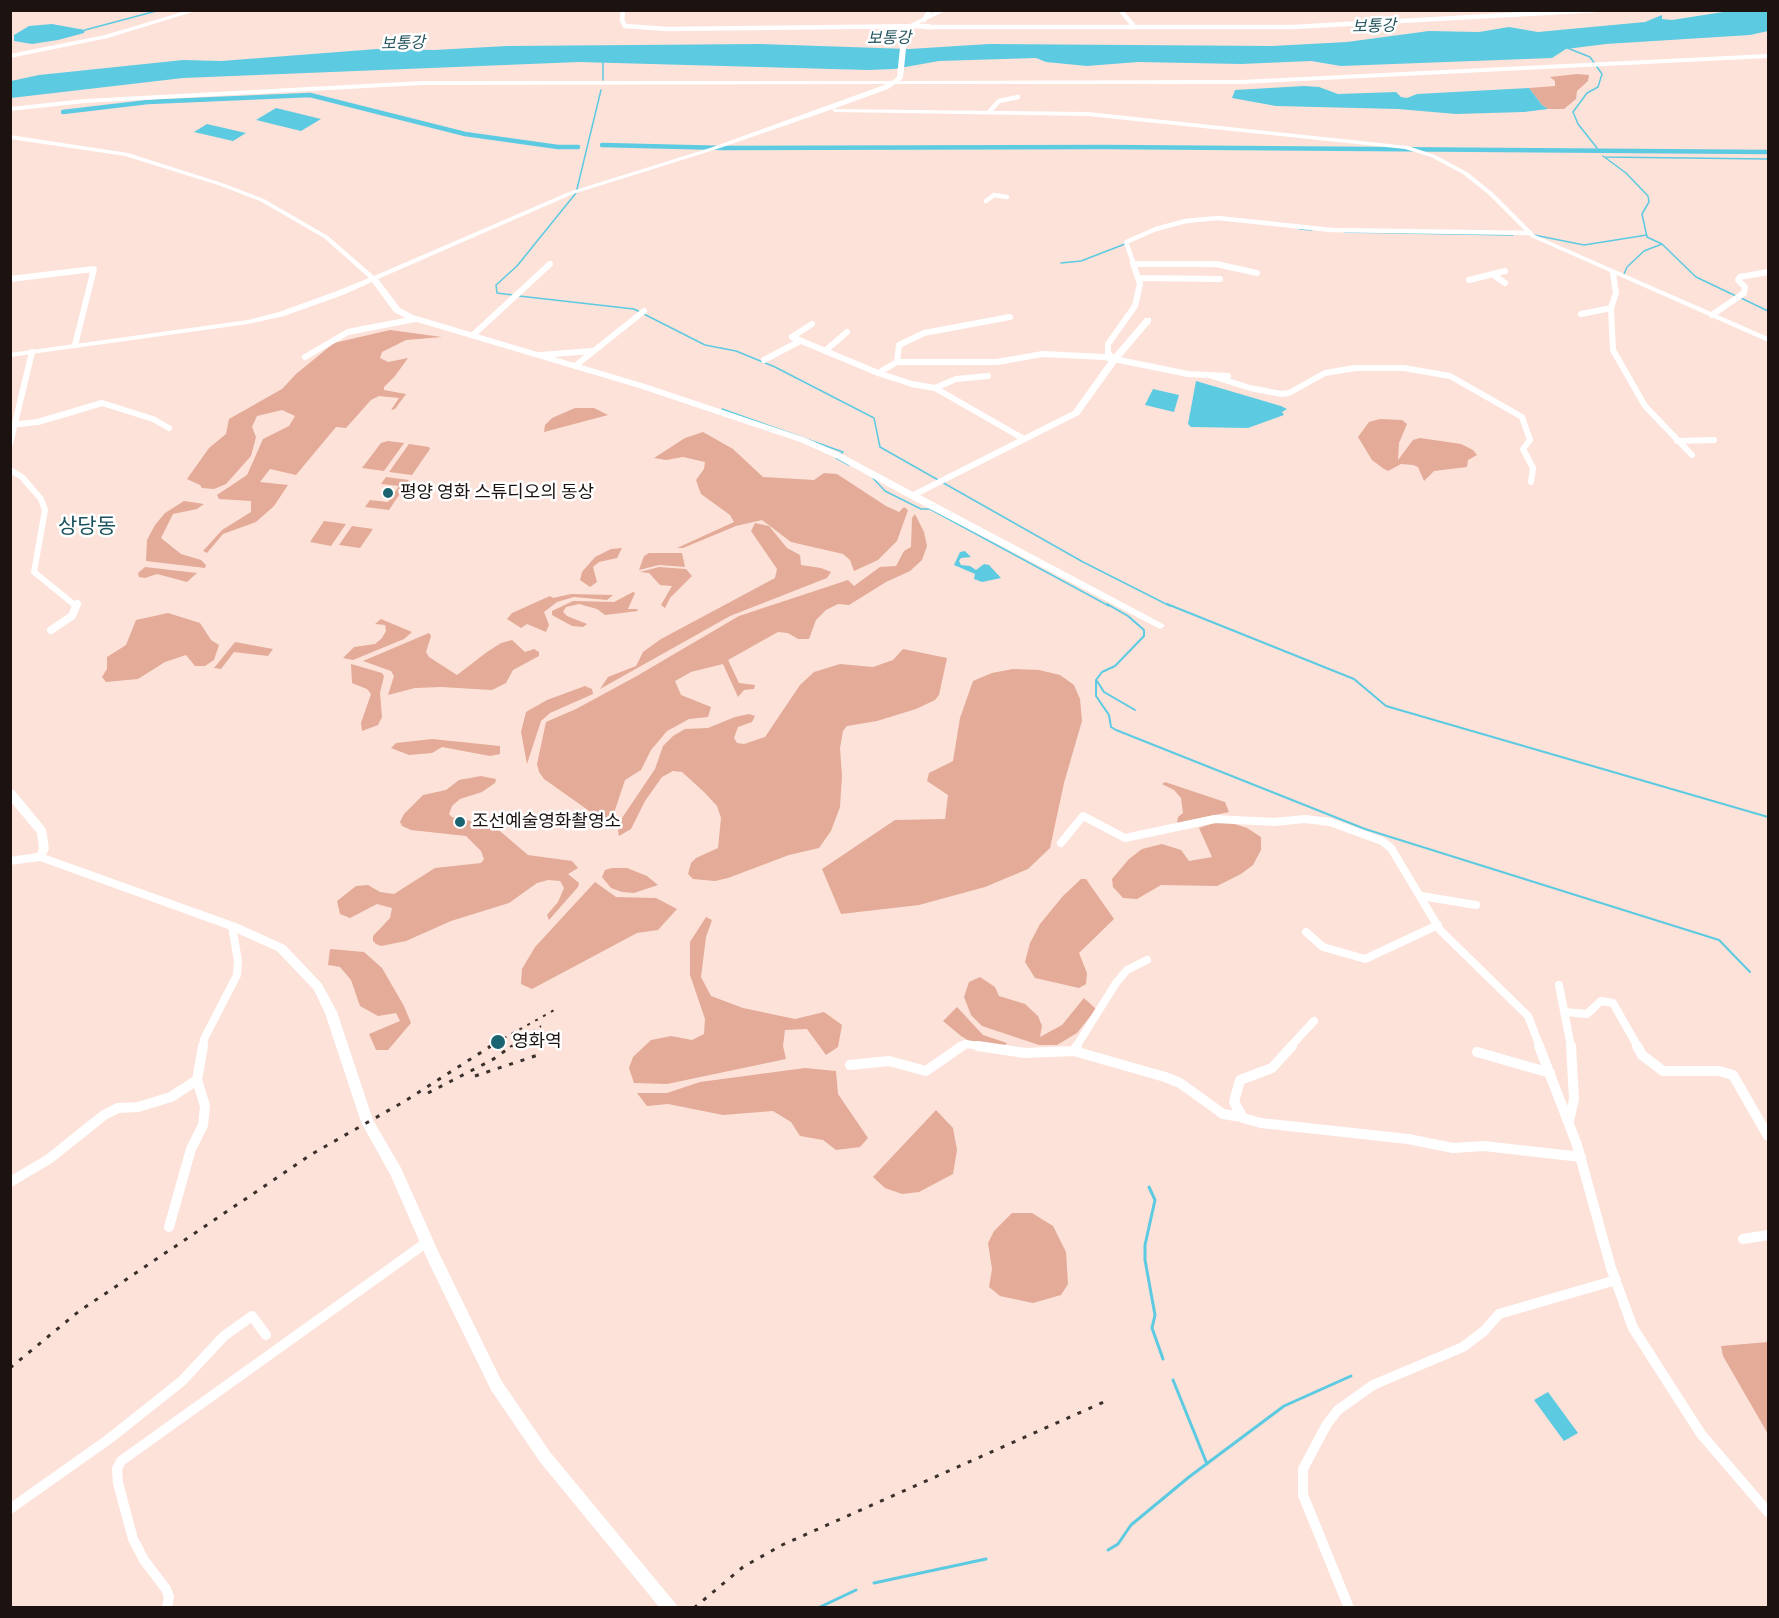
<!DOCTYPE html>
<html>
<head>
<meta charset="utf-8">
<style>
  body { margin:0 }
  #map { position:relative; width:1779px; height:1618px; overflow:hidden; background:#fde2d9; font-family:Signika,sans-serif }
  canvas { display:block }
  .frame { position:absolute; inset:0; border:12px solid #1c1310; pointer-events:none }
</style>
</head>
<body>
<div id="map">
<canvas width="1779" height="1618"></canvas>
<div class="frame"></div>
</div>
<script>
const ctx = document.querySelector('canvas').getContext('2d');
ctx.lineJoin = 'round';
function fill(path, color) {
  ctx.fillStyle = color;
  ctx.fill(path, 'evenodd');
}
function poly(rows) {
  const path = new Path2D();
  for (const r of rows) {
    path.moveTo(r[0], r[1]);
    for (let i = 2; i < r.length; i += 2) path.lineTo(r[i], r[i + 1]);
  }
  return path;
}
function strokePath(path, color, width, dash) {
  ctx.strokeStyle = color;
  ctx.lineWidth = width;
  ctx.lineCap = dash ? 'butt' : 'round';
  ctx.setLineDash(dash || []);
  ctx.stroke(path);
}
function label(font, color, halo, rows, align = 'center') {
  ctx.font = font + ' Signika,"Noto Sans KR",sans-serif';
  ctx.lineWidth = 5;
  ctx.setLineDash([]);
  ctx.textBaseline = 'middle';
  ctx.strokeStyle = halo;
  ctx.fillStyle = color;
  for (const [text, x, y, turn = 0] of rows) {
    ctx.save();
    ctx.translate(x, y);
    ctx.rotate((+turn || 0) * Math.PI / 180);
    ctx.textAlign = isNaN(turn) ? turn : align;
    if (halo) ctx.strokeText(text, 0, 0);
    ctx.fillText(text, 0, 0);
    ctx.restore();
  }
}
const green = poly([
  [1577,74,1589,75,1588,81,1577,91,1576,99,1564,109,1548,109,1542,105,1529,88,1555,86,1555,81,1550,77],
  [390,330,442,337,406,340,382,352,380,358,388,362,408,358,395,376,384,387,384,390,406,394,395,409,391,410,399,398,379,396,371,400,346,428,336,427,296,475,270,469,260,482,288,485,274,506,256,522,223,534,207,553,203,551,222,530,251,512,251,501,219,499,217,495,247,475,263,439,289,426,295,416,282,410,257,416,252,427,256,437,251,456,226,484,214,489,202,488,200,485,187,479,209,448,226,434,229,419,282,389,296,374,334,343],
  [575,408,594,408,608,415,544,432,545,425,552,418],
  [1380,419,1402,420,1407,424,1399,443,1398,460,1413,440,1420,438,1461,444,1473,450,1477,455,1468,460,1467,467,1434,471,1424,481,1418,467,1413,465,1401,464,1388,471,1384,469,1372,460,1358,437,1369,422],
  [703,432,733,449,763,477,814,480,824,473,837,474,886,506,899,512,904,507,908,510,897,541,878,560,854,571,850,560,843,554,791,542,762,520,736,526,683,548,677,548,734,522,730,515,701,494,696,480,704,469,705,462,683,457,666,460,654,458,685,438],
  [388,441,404,443,384,471,362,468,381,443],
  [409,444,429,447,430,449,412,475,389,472],
  [386,477,409,480,389,510,365,507,370,500,388,502,399,486,381,484],
  [184,501,204,504,197,509,173,514,161,538,181,554,201,560,206,565,205,568,146,561,147,540,155,525,165,513],
  [915,514,924,532,927,546,922,560,910,571,886,582,849,605,838,604,826,610,816,620,809,639,798,639,788,633,778,632,728,660,739,683,755,685,754,689,744,690,738,697,723,664,691,672,675,681,681,695,711,707,708,717,689,719,667,731,651,750,641,770,625,780,614,813,608,820,602,820,544,779,539,772,537,764,546,722,576,709,635,677,739,616,848,580,854,586,880,567,896,566,904,551,911,547,912,518],
  [324,521,346,524,331,546,310,542],
  [755,523,769,526,787,548,800,555,801,565,821,568,831,572,827,578,730,616,600,689,608,677,636,666,643,652,661,639,775,578,777,569,751,531],
  [352,526,373,529,360,548,339,545],
  [622,548,617,558,599,562,593,567,597,582,590,587,580,580,582,572,595,557,611,549],
  [649,553,682,553,685,567,659,565,639,570,644,556],
  [145,567,197,573,187,582,157,574,145,578,139,577,138,573],
  [659,567,686,569,692,576,670,598,665,608,661,605,672,586,660,585,649,573,640,572],
  [633,592,635,593,628,609,637,609,638,611,605,615,597,609,579,604,566,607,563,612,567,616,587,624,583,627,572,626,552,615,552,611,573,601,614,602],
  [571,594,613,595,607,600,574,597,557,602,544,612,549,625,546,632,527,624,521,628,507,619,512,613,550,596,553,598],
  [168,613,200,623,211,640,219,645,214,660,205,666,195,666,186,655,165,662,138,679,106,682,102,677,107,669,107,657,126,645,136,620],
  [381,619,412,632,404,639,353,660,343,658,354,647,375,644,382,638,386,631,385,625,375,624],
  [429,633,431,636,426,652,429,657,457,675,487,652,501,643,512,640,525,652,534,649,539,652,539,656,513,670,506,683,492,690,441,687,415,688,388,695,394,676,391,671,363,661],
  [235,642,273,649,268,656,234,652,221,669,214,668],
  [903,649,947,658,939,695,935,700,916,709,877,721,847,726,843,731,840,748,842,776,840,807,831,831,819,848,789,855,728,878,715,881,693,879,688,874,691,863,696,858,718,848,721,818,717,806,704,792,682,772,673,771,662,777,645,801,631,829,619,836,618,831,622,818,655,769,663,746,673,736,685,729,708,728,735,717,749,714,755,716,752,722,738,727,734,738,737,743,744,744,765,737,800,685,814,672,840,664,873,667,893,660],
  [351,664,382,673,384,676,380,693,382,717,378,725,362,731,361,723,371,694,367,689,352,683],
  [1013,669,1039,670,1060,675,1074,685,1080,699,1082,721,1064,783,1050,848,1028,869,985,887,919,905,841,914,822,869,895,820,945,819,948,795,927,781,929,773,953,761,960,718,973,681,992,673],
  [585,686,592,689,593,694,550,713,541,721,527,764,521,732,526,712,547,700],
  [432,739,500,746,500,754,490,756,442,747,432,753,409,755,391,748,396,743],
  [481,776,496,779,495,783,482,792,460,799,452,806,449,814,452,817,494,826,528,855,572,861,578,868,568,874,579,883,578,887,549,920,547,915,558,902,564,888,560,881,548,880,537,883,509,903,451,921,406,941,381,946,376,944,373,941,373,936,390,918,392,908,377,904,350,918,340,914,337,901,356,886,368,885,380,892,394,894,435,868,481,863,484,859,481,851,466,836,411,830,402,826,400,822,404,814,423,795,446,790,459,780],
  [1165,782,1225,802,1229,812,1177,823,1178,817,1183,813,1181,798,1174,790,1162,784],
  [1222,820,1247,828,1261,837,1261,850,1253,865,1241,874,1217,886,1161,885,1137,899,1123,898,1113,887,1112,879,1129,859,1142,849,1162,844,1181,850,1189,861,1212,857,1199,828],
  [612,868,627,868,647,876,658,885,634,893,622,892,611,888,602,877,605,870],
  [1081,879,1086,879,1114,919,1079,953,1087,973,1086,984,1079,988,1035,978,1025,962,1030,943,1040,924,1063,896],
  [595,882,616,897,656,898,677,909,658,930,637,933,532,989,521,984,522,969,535,947],
  [706,917,712,920,706,937,701,977,711,996,743,1008,795,1019,824,1012,842,1025,838,1047,826,1055,807,1029,785,1030,783,1046,786,1059,667,1084,634,1083,629,1068,633,1057,651,1040,671,1036,692,1040,704,1034,705,1019,690,975,690,942],
  [330,949,364,952,382,968,404,1006,411,1023,388,1050,376,1050,369,1034,400,1021,396,1013,378,1016,360,1006,351,980,340,967,328,965],
  [980,977,995,987,999,996,1025,1004,1038,1016,1042,1026,1040,1037,1062,1025,1084,998,1096,1009,1077,1033,1057,1045,1039,1045,982,1026,971,1015,964,997,969,982],
  [957,1007,983,1035,1007,1043,1003,1047,971,1042,961,1036,943,1021],
  [805,1068,836,1071,838,1094,868,1138,860,1147,836,1150,823,1140,800,1136,791,1122,773,1111,723,1115,668,1104,647,1106,637,1093,667,1093,700,1082],
  [936,1110,953,1128,957,1150,953,1174,919,1192,902,1194,885,1188,873,1177],
  [1012,1213,1032,1213,1053,1226,1066,1252,1068,1284,1061,1295,1033,1303,1000,1296,989,1287,992,1269,988,1243,994,1231],
  [1768,1342,1768,1434,1723,1356,1721,1346]
]);
const water = poly([
  [1768,11,1768,31,1750,35,1606,44,1566,49,1552,58,1341,66,1311,61,1241,64,1138,62,1087,66,1046,62,1036,58,939,61,894,69,868,70,579,62,183,78,11,98,11,81,39,75,183,60,221,61,377,49,434,50,507,46,760,44,909,49,989,44,1272,46,1347,42,1429,31,1479,32,1509,27,1538,32,1645,22,1662,15,1662,19,1672,20,1723,12],
  [52,24,85,30,84,33,58,40,32,44,14,41,14,35,29,26],
  [1304,86,1319,87,1338,94,1396,92,1401,97,1407,98,1417,94,1529,88,1542,105,1548,109,1524,112,1456,114,1398,109,1276,106,1232,98,1235,90],
  [276,108,321,119,301,131,256,120],
  [207,124,246,133,233,141,194,132],
  [1196,381,1281,406,1287,409,1282,412,1284,415,1248,428,1191,427,1188,424],
  [1153,389,1179,395,1174,412,1145,405],
  [965,551,971,557,961,558,959,561,961,565,970,566,976,570,984,564,989,565,1001,578,982,582,974,579,975,574,954,565,960,552],
  [1548,1392,1578,1433,1564,1441,1534,1400]
]);
const streamFar2 = poly([
  [85,30,160,10],
  [1565,47,1590,57,1602,74,1598,87,1587,93,1573,112,1578,124,1597,148],
  [603,60,603,80],
  [1603,156,1626,173,1648,196,1649,202,1642,214,1647,237,1662,244,1696,277,1736,296],
  [1604,157,1768,159],
  [1300,229,1312,230],
  [1345,232,1513,235],
  [1534,235,1584,245,1647,235],
  [1061,263,1081,261,1125,244],
  [1624,274,1627,267,1644,251,1662,244],
  [513,295,497,293,496,285,517,266,576,193,601,90],
  [519,296,634,309,705,345,736,351,775,367,874,418,880,447,1083,562,1170,606],
  [1741,298,1768,311],
  [722,409,843,452,836,458,849,465],
  [873,478,885,491,921,509,930,509,1109,606]
]);
const streamFar1 = poly([
  [1107,604,1128,616,1144,630,1144,636,1115,666,1102,672,1096,680,1096,696,1109,715,1111,727,1116,730,1365,829,1719,940,1750,972],
  [1167,604,1354,679,1386,706,1768,817],
  [1097,681,1104,692,1135,710]
]);
const stream = poly([
  [1149,1187,1155,1200,1145,1245,1145,1260,1155,1315,1152,1328,1163,1359],
  [1173,1380,1207,1464],
  [1108,1550,1118,1544,1131,1525,1189,1477,1284,1406,1351,1376],
  [874,1583,986,1559],
  [818,1608,856,1590]
]);
const canal = poly([
  [63,112,148,102,310,95,465,134,558,147,578,147],
  [602,145,725,148,1105,147,1768,152]
]);
const streetFar3 = poly([
  [623,10,622,20,625,26,667,29,928,26],
  [1124,10,1121,11,1133,25],
  [924,20,930,10],
  [924,27,1293,27,1598,10],
  [989,112,999,101,1018,97],
  [986,201,994,195,1007,197],
  [1134,264,1219,265],
  [1134,265,1126,242,1156,229,1186,221,1218,218,1331,230,1530,233]
]);
const streetFar2 = poly([
  [1134,264,1216,264,1257,273],
  [1613,273,1616,293,1611,308,1613,350,1645,406,1692,455],
  [1492,274,1505,283],
  [1139,278,1220,279],
  [10,279,94,269,75,345],
  [1469,280,1505,271],
  [1581,314,1611,308],
  [1712,315,1744,293,1745,287,1738,280,1740,277,1768,272],
  [473,335,550,264],
  [792,337,878,373,912,384,935,388,956,379,988,376],
  [792,337,812,324],
  [825,351,847,332],
  [540,355,592,351],
  [305,357,348,332,415,319],
  [764,360,800,341],
  [1114,360,1108,353,1108,344,1135,306,1140,284,1133,263],
  [897,362,899,345,924,333,1010,317],
  [575,366,644,311],
  [878,373,897,362,997,362,1043,354,1104,357,1188,374,1228,376],
  [1209,375,1250,388,1281,394,1289,393,1325,373,1355,368,1404,368,1450,376,1522,417,1530,440,1523,449,1533,468,1531,482],
  [935,388,1024,439],
  [10,425,38,422,102,403,153,419,169,428],
  [1677,441,1714,440],
  [10,444,32,352],
  [10,470,22,477,41,499,45,510,34,572,76,606]
]);
const streetFar1 = poly([
  [51,630,72,616,77,604],
  [1061,843,1083,816,1125,838,1215,819,1274,822,1305,819,1330,822,1382,841,1391,848,1440,930,1528,1016,1540,1047],
  [1421,896,1476,905],
  [1306,932,1323,947,1365,959,1438,925],
  [1559,985,1571,1047],
  [1565,1012,1587,1014,1601,1001,1613,1003,1638,1047],
  [203,1047,204,1039,237,975,238,961,232,926],
  [961,1047,965,1044,988,1047],
  [1076,1047,1116,983,1127,970,1147,960],
  [1290,1047,1314,1021]
]);
const street = poly([
  [978,1046,1025,1053,1074,1051,1165,1077,1180,1083,1223,1114,1242,1117],
  [1292,1046,1272,1068,1240,1080,1234,1102,1243,1118,1261,1123,1408,1139,1453,1148,1484,1146,1581,1157],
  [1539,1046,1577,1145,1611,1268,1633,1328,1701,1434,1768,1512],
  [1637,1046,1642,1055,1663,1071,1719,1071,1733,1075,1768,1136],
  [1074,1051,1077,1046],
  [1477,1052,1550,1073],
  [850,1065,889,1061,926,1071,962,1046],
  [1569,1121,1574,1099,1571,1046],
  [10,1182,49,1159,104,1115,118,1108,138,1107,171,1097,197,1080,203,1046],
  [169,1227,191,1149,203,1125,205,1106,197,1080],
  [1743,1239,1768,1235],
  [10,1509,109,1439,182,1381,224,1336,252,1316,266,1335],
  [167,1608,169,1597,166,1589,144,1560,133,1539,118,1483,117,1469,121,1461,427,1242],
  [1349,1608,1303,1495,1303,1469,1327,1424,1338,1410,1373,1385,1463,1347,1484,1331,1499,1314,1616,1280]
]);
const secondary = poly([
  [189,10,199,10,108,38,10,58,10,54,105,35,189,10],
  [939,10,947,10,908,29,903,78,900,81,1241,80,1768,54,1768,58,1241,84,895,84,888,89,833,109,1088,112,1408,146,1435,155,1467,172,1492,192,1535,235,1768,337,1768,342,1531,237,1488,194,1463,174,1431,157,1405,149,1088,116,835,112,833,111,833,109,714,150,573,194,378,279,400,308,413,315,645,384,806,438,842,454,913,492,1073,411,1111,358,1145,318,1151,318,1151,322,1117,362,1079,415,920,495,1163,624,1165,626,1160,629,909,498,836,458,800,442,639,388,407,319,394,312,372,282,343,295,284,316,248,324,10,357,10,353,248,320,279,312,337,291,369,278,324,238,260,201,218,185,125,156,10,139,10,135,128,153,222,183,264,199,328,236,374,276,569,192,710,148,887,84,422,85,85,103,10,111,10,107,85,99,422,81,892,81,897,77,902,28,939,10],
  [10,789,14,790,46,829,49,849,46,855,236,923,285,945,322,984,337,1012,373,1120,401,1168,438,1251,501,1380,550,1452,675,1603,678,1608,660,1608,540,1462,491,1390,428,1261,391,1176,361,1122,325,1013,314,990,277,951,228,929,40,861,10,865,10,857,37,853,39,849,37,833,10,801,10,789]
]);
const railFar1 = poly([
  [488,1047,558,1008],
  [510,1047,541,1026]
]);
const rail = poly([
  [475,1076,538,1055],
  [428,1093,492,1060,512,1046],
  [10,1368,78,1312,312,1154,405,1101,491,1046],
  [694,1608,743,1567,782,1545,1106,1401]
]);
const markers = [
  [388,493,6,"#1a6371"],
  [460,822,6,"#1a6371"],
  [498,1042,8,"#1a6371"]
];
const farWaternames = [
  ["보통강",1374,27,-2],
  ["보통강",889,39,-1],
  ["보통강",403,44,-2]
];
const poiNames = [
  ["평양 영화 스튜디오의 동상",400,493],
  ["조선예술영화촬영소",472,822],
  ["영화역",512,1042]
];
const quarterNames = [
  ["상당동",87,527]
];
fill(green, '#e3ab98');
fill(water, '#5ccae1');
strokePath(streamFar2, '#5ccae1', 1.5);
strokePath(streamFar1, '#5ccae1', 2);
strokePath(stream, '#5ccae1', 3);
strokePath(canal, '#5ccae1', 4.5);
strokePath(streetFar3, '#fff', 4.5);
strokePath(streetFar2, '#fff', 6);
strokePath(streetFar1, '#fff', 8);
strokePath(street, '#fff', 10);
fill(secondary, '#fff');
strokePath(railFar1, '#3a2f2b', 2, [3, 6]);
strokePath(rail, '#3a2f2b', 3, [4, 8]);
for (const [x, y, r, color] of markers) {
  const dot = new Path2D();
  dot.arc(x, y, r, 0, 2 * Math.PI);
  ctx.fillStyle = color;
  ctx.fill(dot);
  strokePath(dot, '#fff', 2);
}
label('italic 16px', '#24535e', '#fff', farWaternames);
label('18px', '#1c1310', '#fff', poiNames, 'left');
label('21px', '#1a525d', '#fff', quarterNames);
</script>
</body>
</html>
